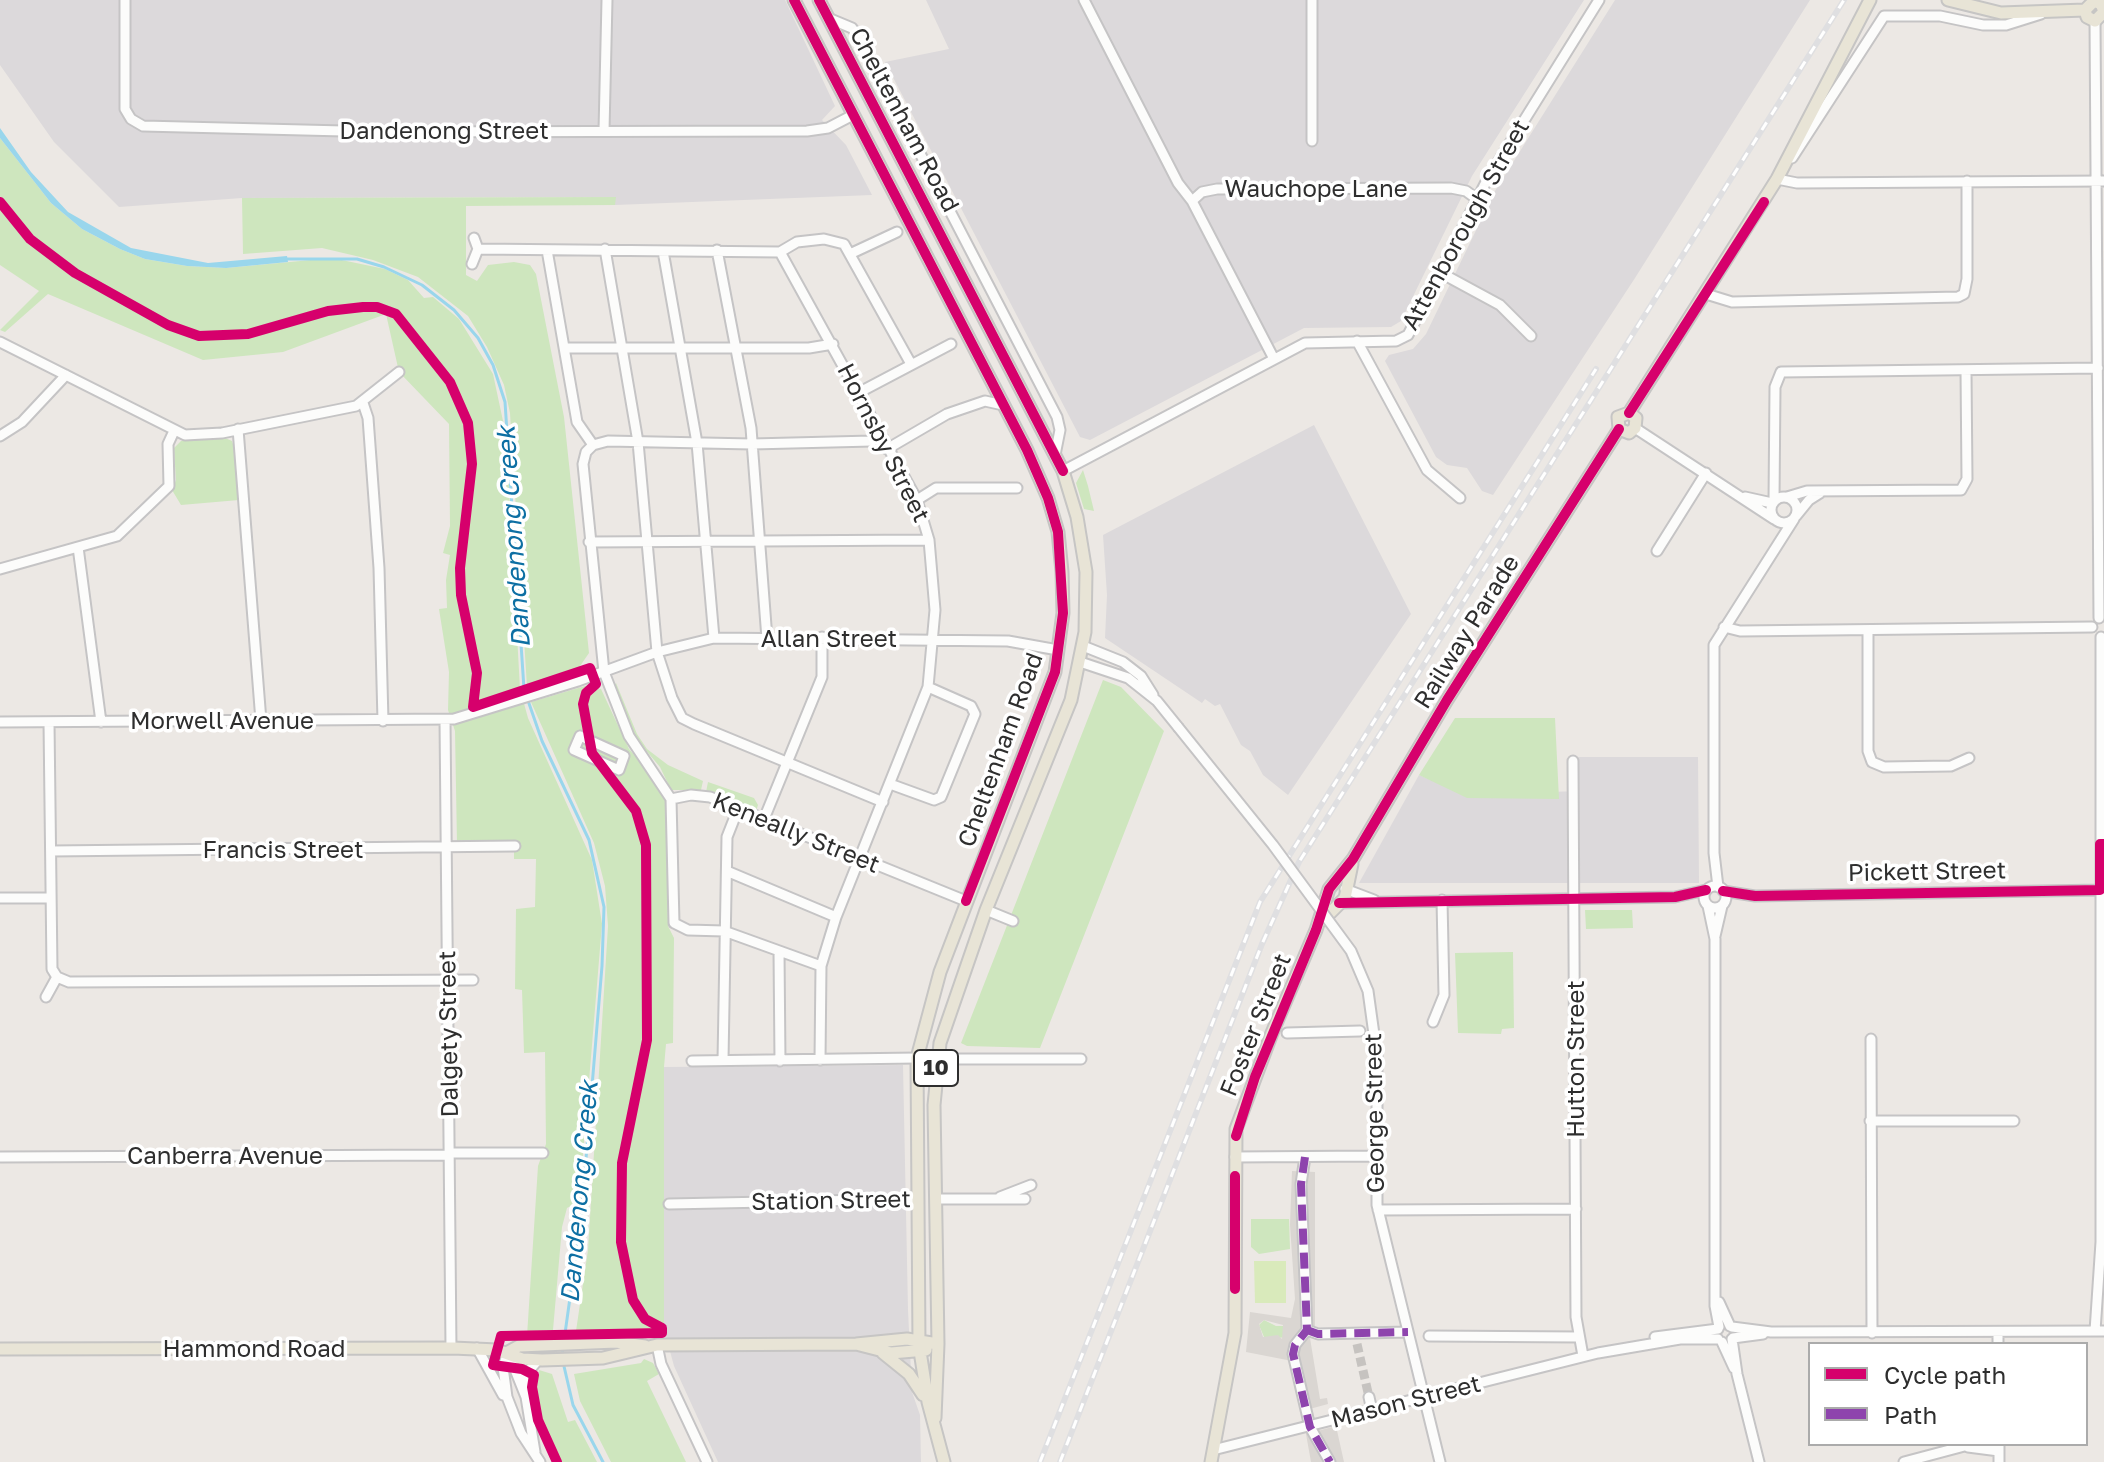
<!DOCTYPE html>
<html>
<head>
<meta charset="utf-8">
<style>
  body { margin:0 }
  #map { position:relative; width:2104px; height:1462px; overflow:hidden; background:#ece8e4; font-family:"Golos Text",sans-serif }
  canvas { display:block }
  .legend { position:absolute; left:1808px; top:1342px; width:280px; height:104px; box-sizing:border-box; background:#fff; border:2px solid #ababab; margin:0; padding:10px 14px; list-style:none; font-size:24px; color:#2e2e2e }
  .legend li { display:flex; align-items:center; gap:16px; height:40px }
  .legend b { width:40px; border:2px solid #ababab }
</style>
</head>
<body>
<div id="map">
<canvas width="2104" height="1462"></canvas>
<ul class="legend">
<li><b style="height:10px;background:#d6006c"></b>Cycle path</li>
<li><b style="height:10px;background:#8e44ad"></b>Path</li>
</ul>
</div>
<script>
const ctx = document.querySelector('canvas').getContext('2d');
ctx.lineJoin = 'round';
function fill(path, color) {
  ctx.fillStyle = color;
  ctx.fill(path, 'evenodd');
}
function poly(rows) {
  const path = new Path2D();
  for (const r of rows) {
    if (r.length === 3) {
      path.moveTo(r[0] + r[2], r[1]);
      path.arc(r[0], r[1], r[2], 0, 2 * Math.PI);
      continue;
    }
    path.moveTo(r[0], r[1]);
    for (let i = 2; i < r.length; i += 2) path.lineTo(r[i], r[i + 1]);
  }
  return path;
}
function strokePath(path, color, width, dash) {
  ctx.strokeStyle = color;
  ctx.lineWidth = width;
  ctx.lineCap = dash ? 'butt' : 'round';
  ctx.setLineDash(dash || []);
  ctx.stroke(path);
}
function label(font, color, halo, rows, align = 'center') {
  ctx.font = font + ' "Golos Text",sans-serif';
  ctx.lineWidth = 7;
  ctx.setLineDash([]);
  ctx.textBaseline = 'middle';
  ctx.strokeStyle = halo;
  ctx.fillStyle = color;
  for (const [text, x, y, turn = 0] of rows) {
    ctx.save();
    ctx.translate(x, y);
    ctx.rotate((+turn || 0) * Math.PI / 180);
    ctx.textAlign = isNaN(turn) ? turn : align;
    if (halo) ctx.strokeText(text, 0, 0);
    ctx.fillText(text, 0, 0);
    ctx.restore();
  }
}
const industrial = poly([
  [0,0,785,0,835,106,822,120,846,145,872,195,615,205,615,197,242,198,119,207,54,142,0,65],
  [926,0,1584,0,1472,176,1401,321,1391,327,1304,328,1090,440,1080,437,885,62,949,49],
  [1615,0,1810,0,1635,278,1493,495,1482,491,1467,468,1447,465,1436,457,1385,361,1389,355,1413,349,1426,334,1495,191],
  [1314,425,1411,614,1288,795,1263,775,1250,751,1241,745,1220,704,1215,706,1205,699,1202,703,1105,638,1107,595,1103,535],
  [1578,757,1698,757,1699,883,1359,883,1419,775,1468,795,1578,791],
  [903,1065,908,1310,912,1392,920,1415,921,1462,718,1462,674,1366,664,1329,664,1067]
]);
const green = poly([
  [0,138,51,203,82,229,120,249,145,259,187,266,226,268,332,258,385,269,408,280,424,298,433,297,459,319,493,374,506,435,520,689,528,718,592,860,602,924,579,1202,567,1208,562,1227,553,1330,536,1331,527,1336,538,1166,546,1144,545,1052,524,1053,522,990,515,989,516,909,535,907,536,859,514,859,514,842,457,844,455,731,448,710,449,672,439,609,447,608,446,580,450,555,443,553,450,526,449,424,399,372,386,314,283,352,203,360,48,294,5,332,0,330,39,291,0,265],
  [616,197,615,205,466,206,466,275,477,281,488,265,514,262,530,265,536,274,564,417,589,653,578,669,527,687,510,413,504,385,487,347,468,316,418,277,373,260,322,248,243,254,242,198],
  [223,437,232,441,235,450,239,500,181,505,172,490,176,480,174,448,181,441],
  [1083,470,1088,486,1094,511,1084,509,1076,483],
  [1103,680,1121,687,1164,731,1040,1048,967,1046,961,1043],
  [616,683,637,734,647,749,668,765,703,781,701,790,671,790,660,767,632,734,613,688],
  [585,686,601,689,629,749,653,776,667,803,668,926,674,938,673,1043,666,1044,664,1067,664,1329,576,1331,588,1250,608,926,605,886,594,843,531,702],
  [1455,718,1555,718,1559,799,1467,798,1419,775],
  [708,782,754,798,758,805,756,811,724,795,706,792],
  [1585,910,1632,910,1633,928,1586,929],
  [1513,952,1514,1028,1502,1029,1501,1034,1458,1033,1455,953],
  [1251,1219,1289,1219,1290,1249,1259,1254,1251,1247],
  [1264,1320,1276,1326,1296,1326,1298,1333,1295,1338,1264,1337,1259,1325],
  [644,1359,653,1363,659,1374,647,1381,686,1462,611,1462,580,1401,574,1374,641,1363],
  [539,1370,552,1374,568,1422,575,1420,597,1462,552,1462,536,1394]
]);
const pitch = poly([
  [1254,1261,1286,1261,1286,1303,1255,1303]
]);
const plaza = poly([
  [1292,1171,1315,1172,1315,1337,1310,1338,1320,1399,1327,1398,1328,1404,1306,1410,1292,1361,1246,1352,1250,1312,1291,1318,1295,1299,1290,1225],
  [1264,1320,1283,1325,1282,1339,1278,1335,1263,1337,1259,1324],
  [1336,1426,1344,1462,1311,1462,1306,1434]
]);
const water = poly([
  [0,128,31,172,68,212,131,248,208,263,287,256,288,262,226,268,187,266,145,259,120,249,82,229,51,203,0,138]
]);
const stream = poly([
  [286,259,357,259,384,267,422,285,454,310,478,338,493,365,505,402,524,689,542,741,589,840,604,907,602,966,581,1219,562,1355],
  [563,1362,573,1405,603,1462]
]);
const minorTunnel = poly([
  [1357,1344,1369,1397]
]);
const minor = poly([
  [125,0,125,109,131,119,143,126,384,132,807,131,828,128,853,115],
  [1084,0,1178,183,1192,201,1202,192,1217,189,1451,188,1466,191,1477,199],
  [1312,0,1312,141],
  [828,18,852,28,860,38,1057,417,1060,430,1055,455],
  [2095,21,2099,618],
  [604,131,607,0],
  [1792,158,1884,16,1940,16,1983,25,2006,25,2041,14],
  [1777,179,1797,183,2104,181],
  [1192,201,1274,359],
  [478,249,780,252],
  [605,249,638,442,657,652,672,698,682,718,694,724,883,802],
  [547,250,577,422,593,445],
  [717,250,751,428,767,639],
  [663,251,697,443,714,638],
  [780,252,917,500,929,540,935,610,928,687,836,917,821,966,820,1060],
  [780,252,797,242,824,239,844,244,911,364],
  [852,253,897,232],
  [472,264,478,249,474,238],
  [1441,273,1500,305,1531,336],
  [1706,294,1732,302,1958,297,1964,294,1967,279,1967,181],
  [1357,341,1427,470,1460,498],
  [0,342,185,435,222,433,356,406,399,372],
  [565,348,809,348,833,344],
  [858,393,951,344],
  [363,403,368,418,379,568,383,721],
  [1635,428,1774,519],
  [238,429,261,721],
  [0,436,22,422,66,375],
  [593,445,586,452,583,464,604,672,629,736,671,799,674,923,688,930,724,931,821,966],
  [593,445,608,441,752,444,872,441,880,436],
  [887,449,947,414,985,401,1003,405],
  [1063,471,1305,343,1396,341,1408,335,1487,180,1599,0],
  [1784,510,13],
  [1745,497,1772,503],
  [1787,497,1807,491,1961,490,1967,479,1966,371],
  [917,500,936,488,1017,488],
  [1774,501,1775,387,1781,372,2098,368],
  [1796,516,1809,500,1820,493],
  [589,542,929,540],
  [78,547,101,722],
  [1657,551,1706,473],
  [0,569,117,536,169,486,168,444,174,431],
  [1724,627,1740,631,2092,627],
  [1868,630,1868,751,1872,762,1884,767,1951,766,1969,758],
  [1083,646,1123,662,1141,676,1153,695],
  [1080,662,1128,678,1157,701,1178,727],
  [445,720,451,1348],
  [0,722,454,719,578,681,657,652,714,638,1008,641,1058,650],
  [580,736,624,756,619,770,574,750,580,736],
  [1573,761,1576,1317,1583,1356],
  [890,784,934,800,941,797,975,714,971,706,928,687],
  [671,799,691,795,710,797,966,901],
  [764,819,822,677,822,637],
  [51,851,515,846],
  [729,872,836,917],
  [1715,897,11],
  [1718,887,1714,853,1714,645,1794,519],
  [1345,889,1374,900],
  [1723,891,1755,896,2100,890],
  [0,898,51,898],
  [1339,903,1675,897,1706,890],
  [1708,906,1715,939,1715,1306,1719,1327],
  [986,910,1013,921],
  [1715,936,1722,906],
  [779,951,780,1061],
  [57,977,69,982,473,980],
  [46,997,57,977,52,969,49,722],
  [1433,1022,1444,995,1442,900],
  [1287,1033,1360,1031],
  [1871,1039,1872,1333],
  [1377,1056,1377,1205,1440,1462],
  [937,1059,1081,1059],
  [723,1060,727,837,738,809],
  [692,1061,917,1058],
  [1870,1121,2014,1121],
  [450,1153,543,1153],
  [0,1157,450,1155],
  [1235,1157,1374,1156],
  [1305,1157,1301,1184,1307,1330,1295,1345,1293,1354,1310,1427,1330,1462],
  [1000,1197,1031,1185],
  [936,1199,1025,1199],
  [669,1204,916,1199],
  [1378,1210,1576,1209],
  [1719,1302,1730,1326],
  [1732,1327,1771,1332,2104,1331],
  [1307,1330,1318,1334,1408,1332],
  [2095,1331,2101,1242,2101,637],
  [1998,1332,1998,1344],
  [1429,1336,1579,1337],
  [1655,1337,1718,1329],
  [1733,1338,1763,1334],
  [1732,1339,1737,1374,1759,1462],
  [1722,1342,1734,1368],
  [657,1345,661,1364,707,1462],
  [477,1348,503,1395],
  [508,1352,503,1367,507,1397,521,1433,540,1462],
  [508,1352,526,1397,535,1452],
  [524,1388,526,1374,538,1360],
  [1369,1397,1372,1411],
  [1999,1444,1999,1462],
  [1968,1447,1999,1451],
  [1213,1450,1598,1353,1680,1339,1718,1339],
  [1904,1462,1972,1444]
]);
const major = poly([
  [794,0,1027,450,1048,498,1058,532,1062,572,1063,613,1055,672,940,972,917,1058,919,1345,928,1402,944,1462],
  [819,0,1063,471,1077,517,1086,572,1085,632,1071,700,986,910,940,1043,934,1105,938,1344,935,1418],
  [1948,0,2001,13,2085,10],
  [2104,11,2101,4,2094,1,2085,10,2087,17,2095,21,2104,12],
  [1629,413,1777,179,1870,0],
  [1619,429,1629,433,1635,428,1636,418,1629,413],
  [1619,429,1618,417,1629,413],
  [1323,920,1345,898,1352,864],
  [856,1344,891,1353,926,1350],
  [0,1349,453,1348,497,1350,522,1359,542,1360,603,1358,657,1345,856,1344,907,1339,938,1344],
  [508,1352,519,1346,616,1342,645,1346],
  [883,1353,909,1374,923,1395],
  [1211,1462,1235,1333,1236,1129,1272,1033,1316,930,1329,889,1353,859,1447,700,1619,429]
]);
const rail = poly([
  [1040,1462,1260,902,1596,369],
  [1060,1462,1262,944,1299,862,1844,0]
]);
const minorBridge = poly([
  [1178,727,1273,845,1351,951,1368,991,1377,1056]
]);
const quiet = poly([
  [1305,1157,1301,1184,1307,1330,1295,1345,1293,1354,1310,1427,1330,1462],
  [1307,1330,1318,1334,1408,1332]
]);
const cycleway = poly([
  [794,0,1027,450,1048,498,1058,532,1063,613,1055,672,966,901],
  [819,0,1063,471],
  [0,202,30,239,75,273,168,325,199,336,248,334,328,311,363,307,377,307,396,314,450,382,468,423,472,464,460,568,461,595,477,673,473,707,590,668,596,684,586,693,583,704,592,753,636,811,646,845,647,1040,622,1163,621,1242,633,1300,645,1319,662,1328,662,1333,501,1336,493,1365,522,1369,534,1375,532,1387,538,1420,557,1462],
  [1629,413,1764,202],
  [1723,891,1755,896,2100,890,2100,844,2104,844],
  [1339,903,1675,897,1706,890],
  [1236,1136,1255,1077,1316,930,1329,889,1353,859,1447,700,1619,429],
  [1235,1289,1235,1176]
]);
const shields = [
  [936,1068,44]
];
const shieldNames = [
  ["10",936,1068]
];
const streetNames = [
  ["Cheltenham Road",904,120,62],
  ["Dandenong Street",444,131],
  ["Wauchope Lane",1316,189],
  ["Attenborough Street",1466,225,-61],
  ["Hornsby Street",883,443,63],
  ["Railway Parade",1467,632,-58],
  ["Allan Street",829,639],
  ["Morwell Avenue",222,721],
  ["Cheltenham Road",1001,750,-70],
  ["Keneally Street",796,833,22],
  ["Francis Street",283,850],
  ["Pickett Street",1927,872,-1],
  ["Foster Street",1256,1025,-68],
  ["Dalgety Street",449,1034,-91],
  ["Hutton Street",1576,1059,-90],
  ["George Street",1375,1113,-91],
  ["Canberra Avenue",225,1156],
  ["Station Street",831,1201,-1],
  ["Hammond Road",254,1349],
  ["Mason Street",1406,1402,-14]
];
const waterNames = [
  ["Dandenong Creek",514,537,-94],
  ["Dandenong Creek",580,1192,-85]
];
fill(industrial, '#dcd9db');
fill(green, '#cee6be');
fill(pitch, '#d9eabb');
fill(plaza, '#dad6d2');
fill(water, '#99d6ec');
strokePath(stream, '#99d6ec', 3);
strokePath(minorTunnel, '#c6c3c0', 9, [9, 4.5]);
strokePath(minor, '#c5c4c5', 13);
strokePath(major, '#c6c5c4', 15);
strokePath(minor, '#fcfcfb', 9);
strokePath(major, '#e8e4d6', 11);
strokePath(rail, '#dfdfe1', 6);
strokePath(rail, '#fff', 3, [9]);
strokePath(minorBridge, '#c5c4c5', 13, []);
strokePath(minorBridge, '#fcfcfb', 9);
strokePath(quiet, '#8e44ad', 8, [16, 8]);
strokePath(cycleway, '#d6006c', 10);
for (const [x, y, w] of shields) {
  const box = new Path2D();
  box.roundRect(x - w / 2, y - 18, w, 36, 6);
  ctx.fillStyle = '#fff';
  ctx.fill(box);
  strokePath(box, '#2e2e2e', 2);
}
label('bold 22px', '#2e2e2e', null, shieldNames);
label('24px', '#2e2e2e', '#fff', streetNames);
label('italic 26px', '#0d6fa3', '#fff', waterNames);
</script>
</body>
</html>
